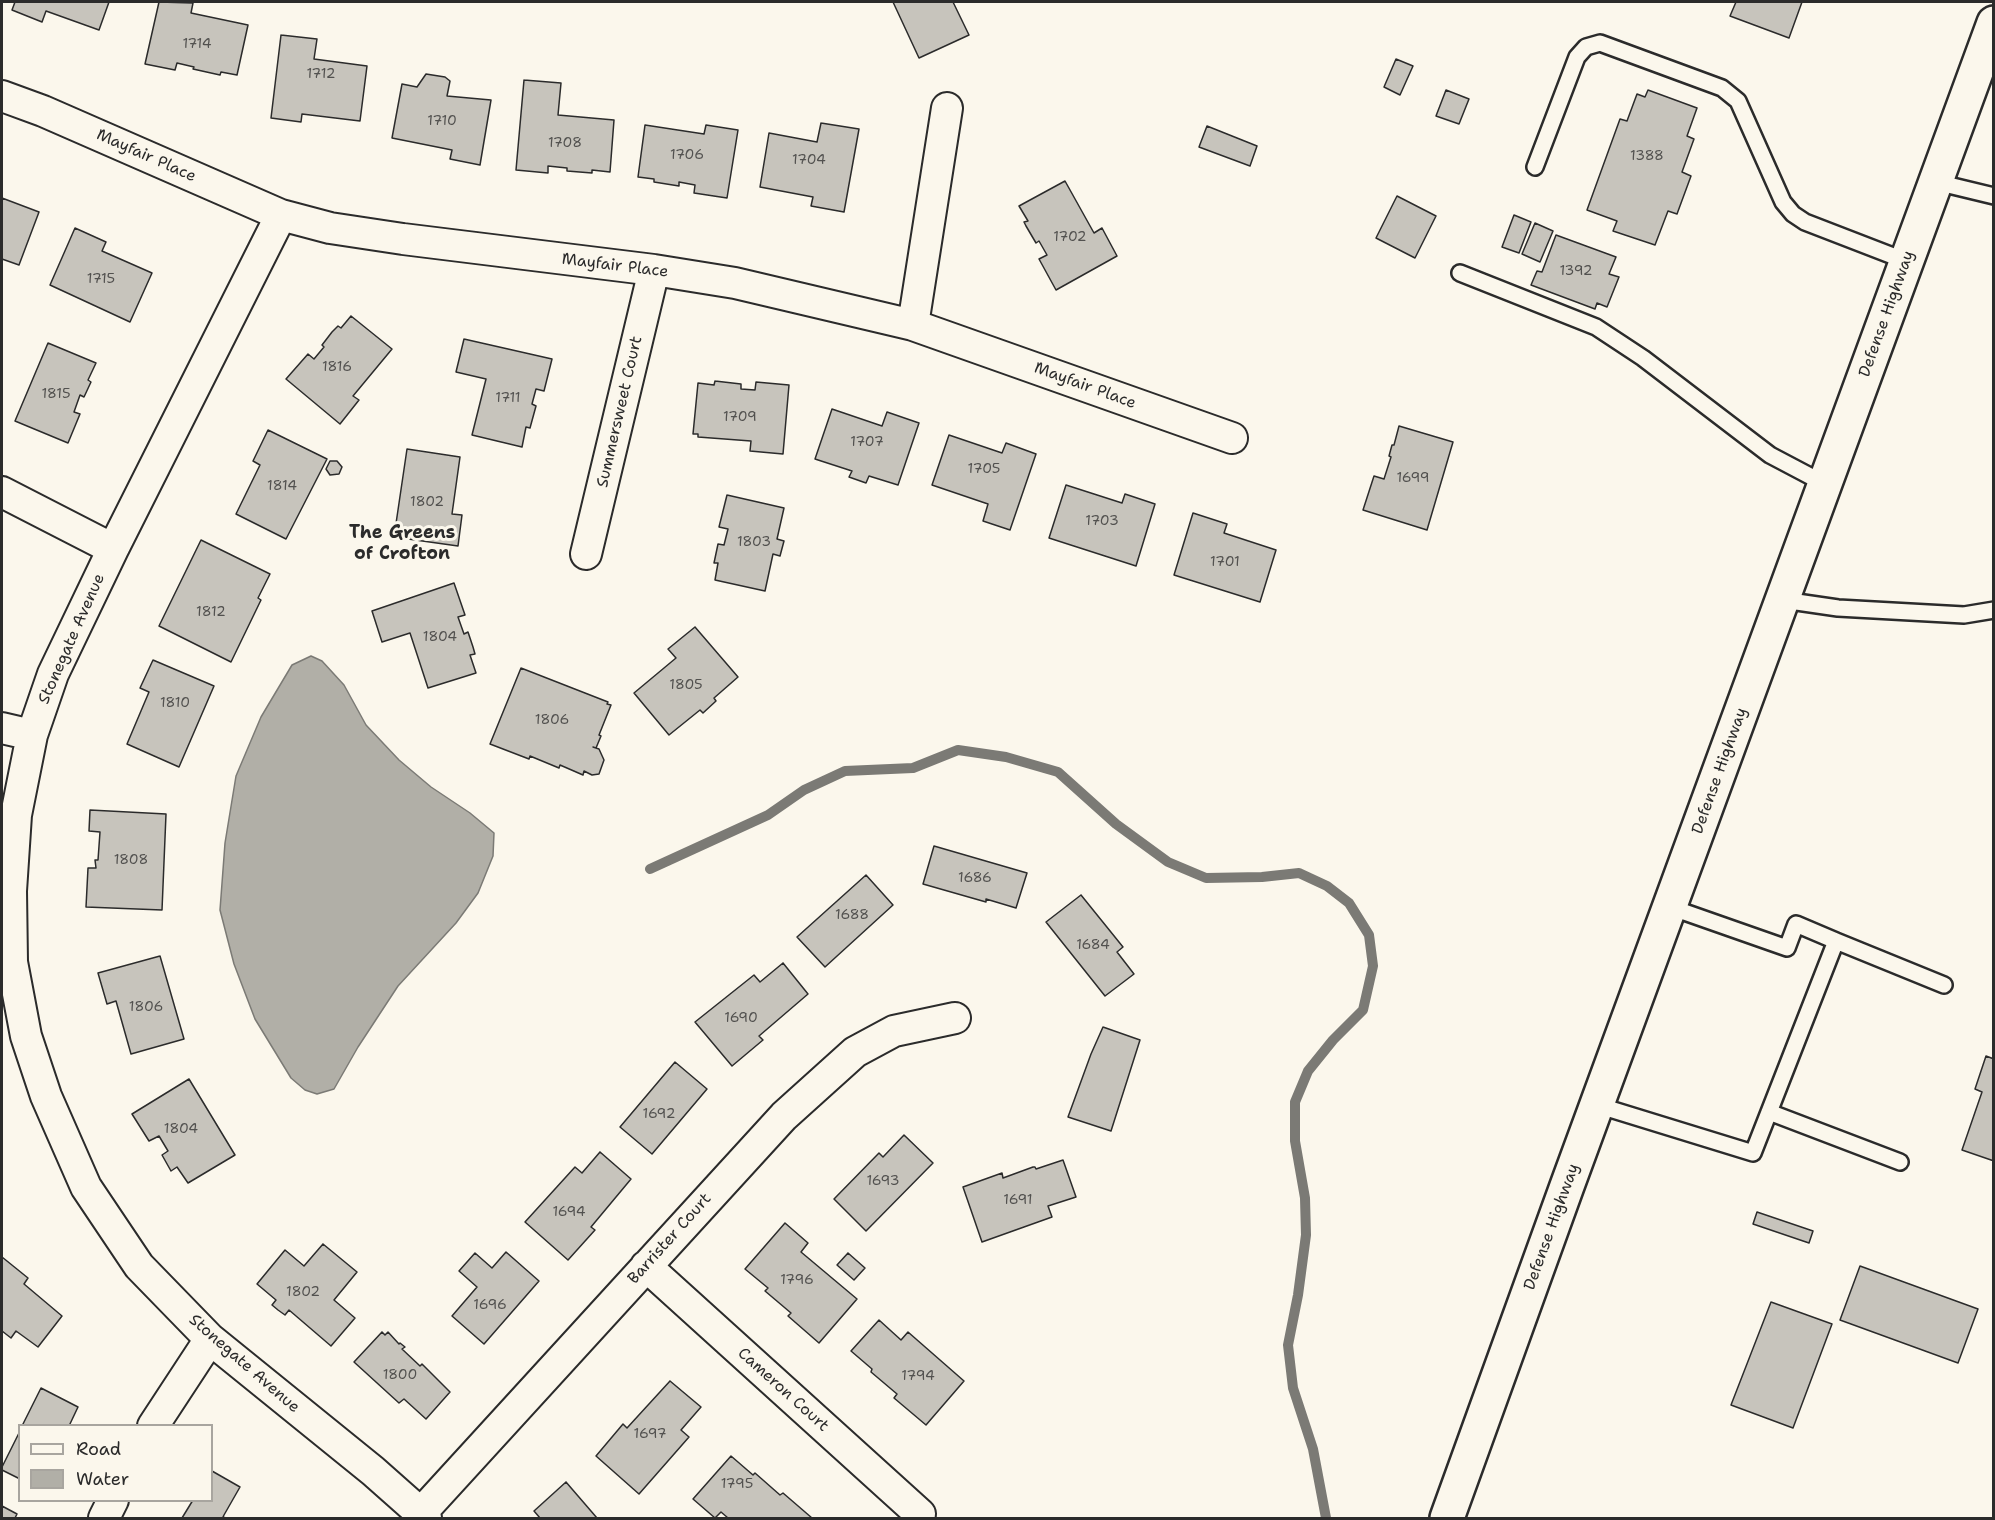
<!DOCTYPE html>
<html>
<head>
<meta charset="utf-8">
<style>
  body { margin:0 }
  #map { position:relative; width:1995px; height:1520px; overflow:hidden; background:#fbf7ec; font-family:"Shantell Sans",sans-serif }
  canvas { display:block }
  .frame { position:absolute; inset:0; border:3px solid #2b2b2b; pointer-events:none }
  .legend { position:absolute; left:18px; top:1424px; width:195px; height:78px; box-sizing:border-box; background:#fbf7ec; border:2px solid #a8a59f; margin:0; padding:8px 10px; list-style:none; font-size:18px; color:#2b2b2b }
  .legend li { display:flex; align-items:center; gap:12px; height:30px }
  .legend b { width:30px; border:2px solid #a8a59f }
</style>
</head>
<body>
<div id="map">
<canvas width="1995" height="1520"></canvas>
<div class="frame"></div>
<ul class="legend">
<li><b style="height:8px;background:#fbf7ec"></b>Road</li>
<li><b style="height:16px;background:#b1afa7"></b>Water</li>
</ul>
</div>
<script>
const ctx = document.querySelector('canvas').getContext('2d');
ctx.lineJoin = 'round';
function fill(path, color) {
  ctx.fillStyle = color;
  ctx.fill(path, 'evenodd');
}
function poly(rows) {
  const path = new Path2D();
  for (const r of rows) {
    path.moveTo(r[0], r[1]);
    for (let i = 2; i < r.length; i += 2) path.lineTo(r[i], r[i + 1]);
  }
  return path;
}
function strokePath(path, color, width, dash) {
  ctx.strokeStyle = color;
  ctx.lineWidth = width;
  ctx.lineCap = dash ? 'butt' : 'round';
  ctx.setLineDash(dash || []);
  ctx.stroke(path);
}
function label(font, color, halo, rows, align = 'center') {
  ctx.font = font + ' "Shantell Sans",sans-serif';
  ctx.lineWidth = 6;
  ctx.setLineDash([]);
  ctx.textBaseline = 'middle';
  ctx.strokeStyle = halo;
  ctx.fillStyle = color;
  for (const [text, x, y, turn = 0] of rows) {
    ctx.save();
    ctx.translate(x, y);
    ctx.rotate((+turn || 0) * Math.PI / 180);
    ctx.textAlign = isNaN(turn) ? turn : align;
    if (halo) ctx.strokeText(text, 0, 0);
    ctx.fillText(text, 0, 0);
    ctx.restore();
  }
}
const water = poly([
  [311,656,322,661,344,685,366,725,399,760,431,787,470,813,494,833,493,856,478,893,456,923,398,986,358,1047,334,1089,317,1094,305,1090,291,1078,255,1019,234,964,220,910,225,843,236,776,261,717,292,665,311,656]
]);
const stream = poly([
  [650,869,768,815,804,790,845,771,913,768,958,750,1006,757,1058,772,1116,824,1168,862,1206,878,1262,877,1299,873,1327,886,1349,903,1369,935,1373,966,1363,1010,1333,1040,1308,1071,1295,1102,1295,1141,1305,1198,1306,1235,1298,1295,1288,1345,1293,1388,1313,1449,1326,1518]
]);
const building = poly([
  [15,2,109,2,99,30,46,11,42,22,12,10,15,2],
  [159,2,193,3,191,13,248,25,237,75,221,72,220,75,193,69,194,67,177,63,175,70,145,64,159,2],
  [893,2,953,2,969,35,919,58,893,2],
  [1736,2,1802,2,1789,38,1730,16,1736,2],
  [281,35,317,39,314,59,367,66,360,121,302,114,301,122,271,118,281,35],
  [1396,59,1413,66,1400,95,1384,87,1396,59],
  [426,74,445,77,450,81,447,96,491,100,480,165,450,159,452,150,392,138,402,84,417,87,426,74],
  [524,80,561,83,558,115,614,120,610,172,592,170,592,173,567,171,567,168,548,166,548,173,516,170,524,80],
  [1446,90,1469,99,1459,124,1436,116,1446,90],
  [1648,90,1697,108,1687,136,1694,139,1682,172,1691,176,1677,214,1668,211,1655,245,1613,231,1617,221,1587,210,1620,119,1627,121,1637,94,1645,97,1648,90],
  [821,123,859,129,844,212,811,206,813,197,760,187,769,133,817,142,821,123],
  [645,125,704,134,706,125,738,130,727,198,694,193,695,185,679,182,679,186,654,182,654,179,638,177,645,125],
  [1207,126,1257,146,1250,166,1199,147,1207,126],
  [1065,181,1094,233,1102,228,1117,256,1056,290,1039,259,1047,255,1039,241,1036,243,1026,226,1024,222,1028,221,1019,206,1065,181],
  [1397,196,1436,216,1415,258,1376,238,1397,196],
  [2,198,39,212,19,265,2,259,2,198],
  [1514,215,1531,222,1519,253,1502,247,1514,215],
  [1535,223,1553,231,1540,262,1522,254,1535,223],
  [75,228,106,242,102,251,152,273,130,322,50,285,75,228],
  [1556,235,1616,257,1609,274,1619,277,1607,307,1597,303,1595,309,1531,285,1537,271,1542,272,1556,235],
  [351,316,392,349,353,396,359,400,340,424,286,379,308,354,314,359,324,347,322,345,332,332,338,326,341,328,351,316],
  [464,339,552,359,544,391,536,389,532,404,536,406,530,428,526,427,522,447,472,435,486,379,456,372,464,339],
  [48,343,96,363,88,380,91,382,84,397,80,395,74,412,80,414,68,443,15,421,48,343],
  [715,381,741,384,741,389,755,390,756,382,789,385,783,454,750,451,751,441,698,437,698,434,693,434,698,383,714,385,715,381],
  [832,409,882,426,887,412,919,423,898,485,869,476,866,483,849,477,852,471,815,459,832,409],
  [1399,426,1453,442,1427,530,1363,510,1374,476,1384,479,1391,457,1389,456,1392,445,1394,445,1399,426],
  [268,430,327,459,286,539,236,514,260,465,253,461,268,430],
  [949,435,1002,453,1006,443,1036,454,1010,530,983,521,988,504,932,485,949,435],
  [407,449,460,457,452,514,462,515,458,546,394,537,407,449],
  [330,461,337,461,342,467,339,474,330,475,326,469,330,461],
  [1066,485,1122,503,1125,494,1155,504,1136,566,1049,538,1066,485],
  [727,495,784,508,777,539,784,541,780,556,773,554,765,591,715,580,718,563,714,563,718,544,724,545,728,529,719,527,727,495],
  [1193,513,1227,524,1224,533,1276,550,1260,602,1174,575,1193,513],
  [201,540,270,574,258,598,261,600,231,662,159,626,201,540],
  [454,583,465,615,458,617,464,634,468,632,473,647,475,654,470,655,476,673,428,688,410,633,382,642,372,611,454,583],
  [695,627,738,677,714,698,716,701,703,713,700,710,669,735,634,693,676,658,668,649,695,627],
  [153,660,214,686,179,767,127,744,149,692,140,688,153,660],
  [521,668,608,702,607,704,611,705,599,735,601,736,596,748,593,747,599,749,604,760,599,774,592,775,584,771,583,775,560,765,559,768,530,756,529,759,490,744,521,668],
  [90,810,166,814,162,910,86,907,88,868,96,868,95,860,98,860,100,832,89,831,90,810],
  [934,846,1027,873,1016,908,986,899,986,902,923,884,934,846],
  [866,875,893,905,825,967,797,937,866,875],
  [1081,895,1123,947,1117,952,1134,974,1105,996,1046,922,1081,895],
  [160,956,184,1039,131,1054,116,1001,107,1004,98,973,160,956],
  [783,963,808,994,759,1036,763,1040,732,1066,695,1022,754,975,760,982,783,963],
  [1103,1027,1140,1040,1111,1131,1068,1117,1091,1054,1103,1027],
  [1986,1056,1994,1059,1994,1161,1962,1150,1982,1092,1975,1089,1986,1056],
  [675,1062,707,1089,652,1154,620,1127,675,1062],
  [189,1079,235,1155,188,1183,177,1167,171,1171,162,1155,168,1151,159,1136,149,1141,132,1114,189,1079],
  [904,1135,933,1163,866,1231,834,1199,879,1153,883,1157,904,1135],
  [600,1152,631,1179,591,1227,595,1230,568,1260,525,1222,575,1167,582,1173,600,1152],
  [1063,1160,1076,1197,1048,1206,1052,1217,982,1242,963,1187,1002,1173,1003,1178,1033,1167,1035,1167,1036,1169,1063,1160],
  [1757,1212,1813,1231,1809,1243,1753,1224,1757,1212],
  [785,1223,808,1243,801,1252,857,1299,819,1343,788,1316,791,1313,765,1291,768,1288,745,1269,785,1223],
  [323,1244,357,1272,334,1300,355,1318,331,1346,289,1310,285,1315,278,1310,272,1305,276,1300,257,1284,285,1250,304,1266,323,1244],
  [506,1252,539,1281,484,1344,452,1316,477,1287,459,1271,475,1253,492,1268,506,1252],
  [848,1253,865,1268,854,1280,837,1265,848,1253],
  [2,1257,28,1278,24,1284,62,1316,38,1347,16,1331,11,1338,2,1331,2,1257],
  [1860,1266,1978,1309,1958,1363,1840,1320,1860,1266],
  [1771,1302,1832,1324,1793,1428,1731,1405,1771,1302],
  [879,1320,901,1340,908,1332,964,1381,926,1425,894,1398,897,1394,871,1372,872,1369,851,1351,879,1320],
  [382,1332,385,1335,388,1332,399,1344,400,1343,405,1347,402,1349,420,1366,422,1364,450,1392,426,1419,404,1399,399,1403,354,1362,382,1332],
  [670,1381,701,1407,681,1430,689,1437,639,1494,596,1456,623,1424,627,1428,670,1381],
  [41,1388,78,1407,69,1426,22,1426,41,1388],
  [20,1431,20,1479,2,1470,2,1467,20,1431],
  [731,1456,753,1475,755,1473,780,1495,783,1493,812,1518,728,1518,721,1512,715,1518,693,1499,731,1456],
  [212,1471,240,1487,224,1515,223,1517,226,1518,182,1518,193,1500,212,1500,212,1471],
  [566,1482,572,1489,597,1518,540,1518,534,1511,566,1482],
  [2,1506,17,1514,15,1518,2,1518,2,1506]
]);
const service = poly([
  [1535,167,1577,57,1586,47,1600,43,1722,88,1738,101,1783,202,1793,214,1805,222,1906,261],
  [1936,182,1994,196],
  [1460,273,1596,327,1643,358,1770,455,1825,484],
  [1783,600,1838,608,1964,615,1994,610],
  [1670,907,1787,948,1796,924,1836,941],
  [1597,1105,1753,1153,1836,941,1944,985],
  [1769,1112,1900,1162]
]);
const minor = poly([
  [2,96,43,111,281,215,330,228,403,239,654,270,735,283,913,325,1232,438],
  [281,215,113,549,53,674,32,735,16,815,11,891,12,962,26,1036,46,1096,86,1187,139,1266,210,1339,373,1471,426,1518],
  [913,325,947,108],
  [2,492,113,549],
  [586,554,654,270],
  [2,728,32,735],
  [646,1266,920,1514],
  [153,1426,210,1339],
  [421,1513,784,1116,855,1052,894,1031,955,1018],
  [104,1518,113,1500]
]);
const secondary = poly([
  [1447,1518,1567,1186,1994,23]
]);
const numberNames = [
  ["1714",197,44],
  ["1712",321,74],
  ["1710",442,121],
  ["1708",565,143],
  ["1706",687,155],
  ["1388",1647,156],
  ["1704",809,160],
  ["1702",1070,237],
  ["1392",1576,271],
  ["1715",101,279],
  ["1816",337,367],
  ["1815",56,394],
  ["1711",508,398],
  ["1709",740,417],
  ["1707",867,442],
  ["1705",984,469],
  ["1699",1413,478],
  ["1814",282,486],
  ["1802",427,502],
  ["1703",1102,521],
  ["1803",754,542],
  ["1701",1225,562],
  ["1812",211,612],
  ["1804",440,637],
  ["1805",686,685],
  ["1810",175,703],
  ["1806",552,720],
  ["1808",131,860],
  ["1686",975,878],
  ["1688",852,915],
  ["1684",1093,945],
  ["1806",146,1007],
  ["1690",741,1018],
  ["1692",659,1114],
  ["1804",181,1129],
  ["1693",883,1181],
  ["1691",1018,1200],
  ["1694",569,1212],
  ["1796",797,1280],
  ["1802",303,1292],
  ["1696",490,1305],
  ["1800",400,1375],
  ["1794",918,1376],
  ["1697",650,1434],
  ["1795",737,1484]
];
const streetNames = [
  ["Mayfair Place",146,156,24],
  ["Mayfair Place",615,266,7],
  ["Defense Highway",1887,314,-70],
  ["Mayfair Place",1085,386,20],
  ["Summersweet Court",620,412,-77],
  ["Stonegate Avenue",72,639,-66],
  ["Defense Highway",1720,771,-70],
  ["Defense Highway",1552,1227,-70],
  ["Barrister Court",670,1239,-48],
  ["Stonegate Avenue",244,1364,41],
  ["Cameron Court",783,1390,42]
];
const neighbourhoodNames = [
  ["The Greens",402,533],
  ["of Crofton",402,554]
];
fill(water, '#b1afa7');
strokePath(water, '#7b7a75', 1.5);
strokePath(stream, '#7b7a75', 10);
fill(building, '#c7c4bc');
strokePath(building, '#2b2b2b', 1.5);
strokePath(service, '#2b2b2b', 20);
strokePath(minor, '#2b2b2b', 34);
strokePath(secondary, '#2b2b2b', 38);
strokePath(service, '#fbf7ec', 15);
strokePath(minor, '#fbf7ec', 30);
strokePath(secondary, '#fbf7ec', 33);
label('14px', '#52514f', null, numberNames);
label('16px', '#2b2b2b', '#fbf7ec', streetNames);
label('bold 18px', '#2b2b2b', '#fbf7ec', neighbourhoodNames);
</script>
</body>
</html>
